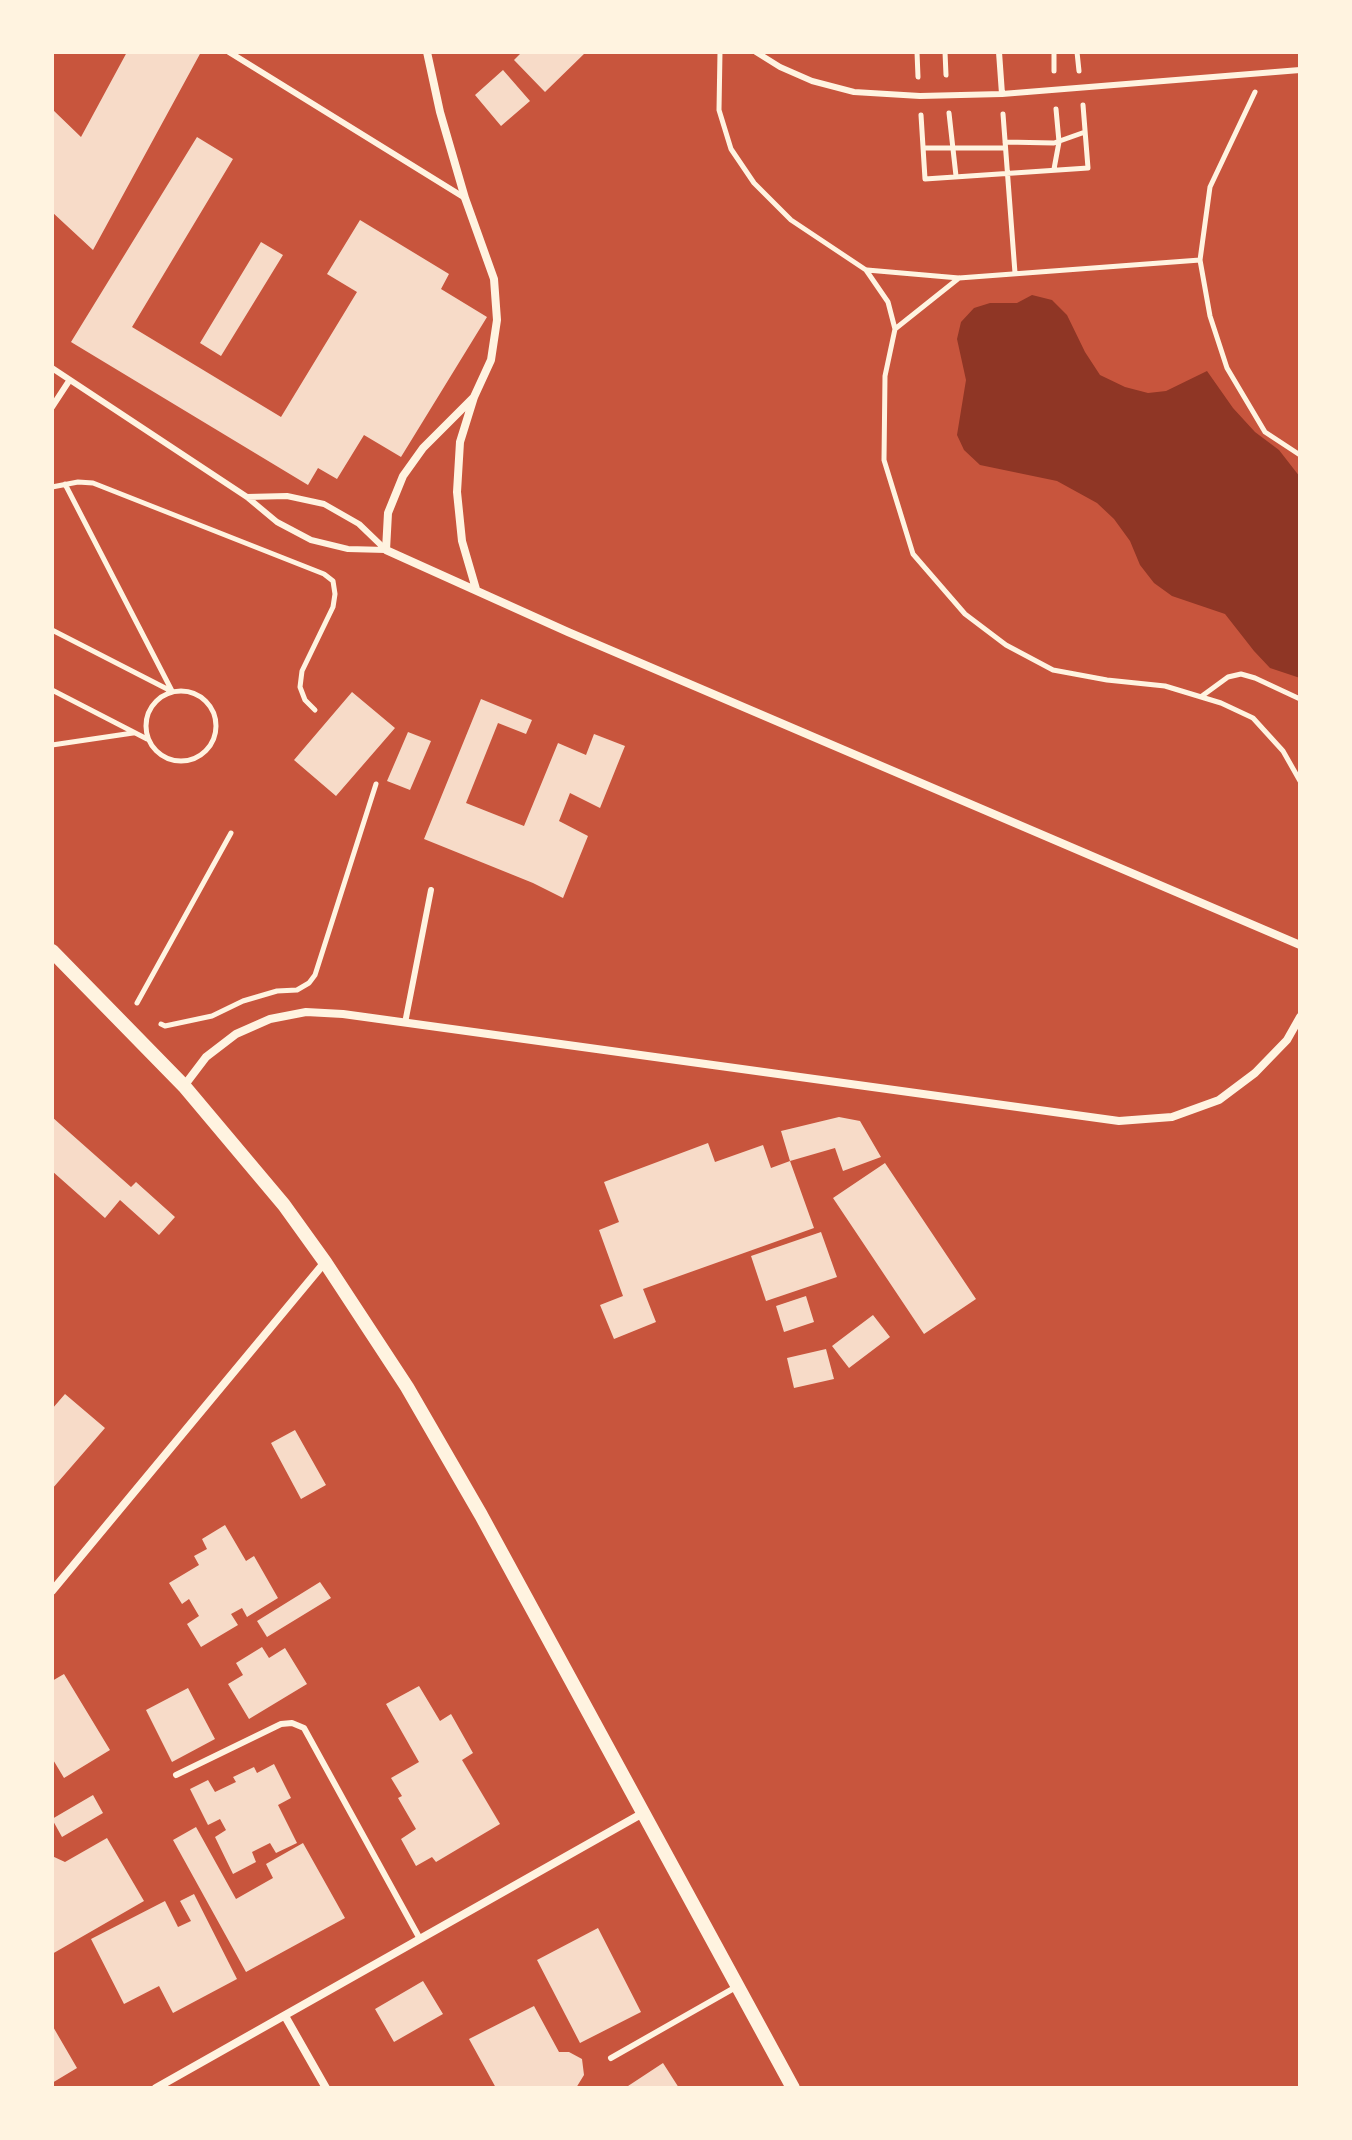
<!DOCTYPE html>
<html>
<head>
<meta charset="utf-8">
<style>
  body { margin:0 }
  #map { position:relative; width:1352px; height:2140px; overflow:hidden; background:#c8553d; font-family:"Fira Sans",sans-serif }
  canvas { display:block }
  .frame { position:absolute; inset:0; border:54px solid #fff3e0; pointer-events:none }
</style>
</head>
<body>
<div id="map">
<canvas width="1352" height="2140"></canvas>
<div class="frame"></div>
</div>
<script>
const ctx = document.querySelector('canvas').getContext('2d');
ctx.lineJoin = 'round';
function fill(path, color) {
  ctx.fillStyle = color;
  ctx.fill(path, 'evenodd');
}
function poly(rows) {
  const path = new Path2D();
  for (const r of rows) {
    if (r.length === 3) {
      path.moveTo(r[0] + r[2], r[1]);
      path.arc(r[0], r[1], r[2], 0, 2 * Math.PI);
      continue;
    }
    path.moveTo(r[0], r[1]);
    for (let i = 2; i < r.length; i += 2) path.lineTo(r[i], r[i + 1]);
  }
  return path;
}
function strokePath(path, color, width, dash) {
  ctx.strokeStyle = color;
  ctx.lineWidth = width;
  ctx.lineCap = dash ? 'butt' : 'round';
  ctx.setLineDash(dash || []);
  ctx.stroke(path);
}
const water = poly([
  [1032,295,1052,300,1067,315,1085,352,1100,375,1125,387,1148,393,1166,391,1207,371,1233,408,1255,432,1279,450,1300,477,1300,678,1270,668,1254,651,1225,614,1172,596,1154,583,1140,565,1130,541,1114,519,1097,503,1057,481,980,465,964,450,957,435,966,380,957,339,961,322,974,308,990,303,1017,303]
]);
const building = poly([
  [127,52,201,52,93,250,52,212,52,109,81,137],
  [522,52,586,52,545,92,514,60],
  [503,70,530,101,501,126,475,95],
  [197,137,233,159,132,327,281,417,357,292,327,274,360,220,449,274,441,289,487,317,401,457,364,435,337,479,318,468,308,485,71,342],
  [261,242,283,255,221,356,200,343],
  [352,692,395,728,336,796,294,760],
  [481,699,532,720,526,734,498,723,466,803,524,826,558,743,586,755,594,734,625,746,600,808,570,793,559,821,588,836,563,898,533,883,424,839],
  [408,732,431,741,410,790,387,781],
  [52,1117,131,1187,136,1182,175,1217,159,1235,120,1200,105,1218,52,1171],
  [839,1117,860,1121,881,1157,843,1171,835,1148,790,1161,781,1131],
  [708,1143,715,1162,763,1145,771,1168,790,1161,814,1228,643,1289,656,1322,614,1339,600,1305,623,1296,599,1230,619,1222,604,1182],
  [885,1163,976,1299,924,1334,833,1198],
  [821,1232,837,1277,766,1301,751,1256],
  [806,1296,814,1322,784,1332,776,1306],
  [873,1315,890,1337,849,1368,832,1346],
  [826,1349,834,1379,794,1388,787,1358],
  [65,1394,105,1428,52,1489,52,1409],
  [295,1430,326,1485,301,1499,271,1443],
  [225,1525,246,1561,254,1556,278,1598,247,1617,242,1608,231,1614,238,1625,201,1647,187,1624,199,1616,189,1599,182,1604,169,1583,199,1565,194,1556,207,1549,202,1539],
  [320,1582,331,1598,267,1637,257,1621],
  [262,1647,269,1658,285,1648,307,1684,249,1719,228,1684,243,1675,236,1663],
  [64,1674,110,1750,64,1778,52,1758,52,1681],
  [419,1686,440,1721,451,1714,473,1753,462,1760,500,1824,436,1862,432,1857,416,1866,401,1839,416,1829,398,1798,402,1796,391,1778,419,1762,386,1704],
  [188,1688,215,1739,172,1762,146,1710],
  [274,1764,291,1798,278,1805,297,1843,276,1853,270,1843,252,1852,256,1862,233,1874,215,1837,226,1830,220,1819,208,1825,190,1789,208,1780,215,1792,236,1782,233,1777,254,1767,257,1773],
  [93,1795,103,1813,62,1837,52,1819],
  [196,1827,236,1899,273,1878,266,1864,303,1843,345,1918,246,1972,173,1840],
  [107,1838,144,1901,52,1954,52,1856,65,1862],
  [194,1894,237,1979,173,2013,159,1986,124,2004,91,1939,165,1901,178,1927,191,1921,180,1901],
  [598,1928,641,2012,580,2043,537,1960],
  [423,1981,443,2014,394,2042,375,2009],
  [534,2006,559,2052,569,2052,582,2059,584,2075,576,2088,496,2088,469,2039],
  [52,2025,77,2068,52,2083],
  [663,2063,679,2088,625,2088]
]);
const path = poly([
  [720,52,719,110,731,149,754,183,791,220,866,270,888,302,895,329,885,376,884,460,913,554,965,614,1006,645,1053,670,1107,680,1165,686,1221,703,1253,718,1283,751,1300,781],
  [917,52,918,77],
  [945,52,946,75],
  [1054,52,1054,71],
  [1077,52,1079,71],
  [1255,92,1210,187,1200,260,1210,316,1227,368,1265,432,1300,455],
  [949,113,956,176],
  [1003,114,1015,273],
  [921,115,925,179,1088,168,1083,105],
  [1005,142,1054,143,1085,132],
  [923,148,1005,148],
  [1054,169,1059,142,1056,109],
  [867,270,959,278,1200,260],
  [895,329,959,278],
  [65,484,172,691],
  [52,487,78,482,93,483,324,574,333,581,335,594,333,607,302,671,300,687,305,700,315,710],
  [52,630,171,691],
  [52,690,147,739],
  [181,726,35],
  [1202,696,1228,677,1241,674,1255,678,1300,699],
  [52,745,133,733],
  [137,1003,231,833],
  [161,1024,165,1026,212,1016,243,1001,277,991,297,990,309,983,315,975,376,784]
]);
const service = poly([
  [229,52,465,198],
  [756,52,780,67,812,81,854,92,920,96,1002,94,1300,70],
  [999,52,1002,94],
  [52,368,247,497,277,522,311,540,348,549,386,550],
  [52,407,69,381],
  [247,497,287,496,324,504,359,524,386,550],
  [405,1023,431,890],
  [176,1775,281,1724,292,1723,304,1728,420,1939],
  [611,2058,736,1987]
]);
const minor = poly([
  [427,52,440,112,465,198,494,279,497,320,491,360,474,397,460,442,457,492,462,541,476,589],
  [474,397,423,448,403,476,388,513,386,550,568,632,1300,945],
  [184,1086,206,1057,236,1034,270,1019,306,1012,343,1014,1119,1121,1172,1117,1219,1100,1255,1073,1287,1040,1300,1017],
  [52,1591,325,1262],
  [285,2016,326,2088],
  [156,2088,643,1813]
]);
const tertiary = poly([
  [52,951,184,1086,284,1205,325,1262,407,1387,481,1515,793,2088]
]);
fill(water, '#8f3625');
fill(building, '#f7dbc8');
strokePath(path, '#fff3e0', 5);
strokePath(service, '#fff3e0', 6);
strokePath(minor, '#fff3e0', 8);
strokePath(tertiary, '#fff3e0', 14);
</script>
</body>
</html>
